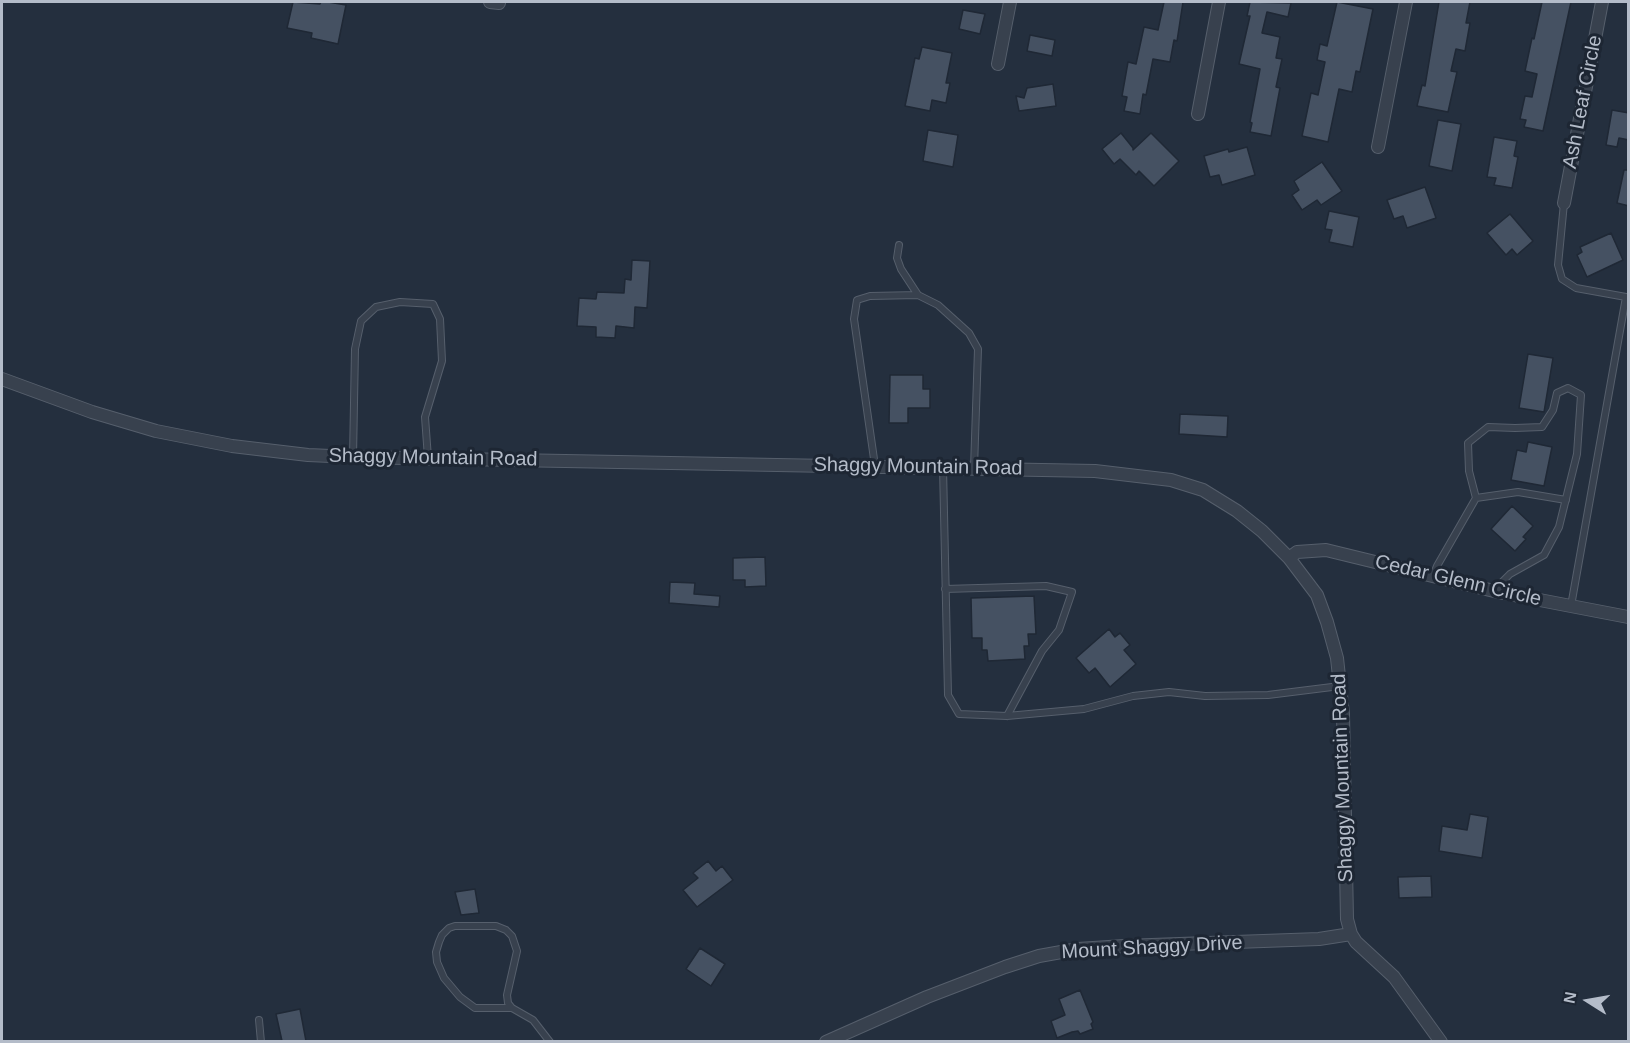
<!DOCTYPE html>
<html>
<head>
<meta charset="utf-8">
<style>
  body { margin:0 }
  #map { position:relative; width:1630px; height:1043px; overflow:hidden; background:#242f3e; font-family:Helvetica,sans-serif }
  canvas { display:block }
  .frame { position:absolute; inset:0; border:3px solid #b4bcc9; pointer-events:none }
  .north { position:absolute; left:1558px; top:971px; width:60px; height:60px; -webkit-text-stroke:4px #1d2633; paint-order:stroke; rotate:281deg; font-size:16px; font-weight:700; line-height:24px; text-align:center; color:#b4bcc9 }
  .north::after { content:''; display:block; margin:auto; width:21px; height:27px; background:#b4bcc9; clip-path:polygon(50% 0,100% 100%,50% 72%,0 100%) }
</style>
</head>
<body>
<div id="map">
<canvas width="1630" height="1043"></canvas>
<div class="frame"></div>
<div class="north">N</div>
</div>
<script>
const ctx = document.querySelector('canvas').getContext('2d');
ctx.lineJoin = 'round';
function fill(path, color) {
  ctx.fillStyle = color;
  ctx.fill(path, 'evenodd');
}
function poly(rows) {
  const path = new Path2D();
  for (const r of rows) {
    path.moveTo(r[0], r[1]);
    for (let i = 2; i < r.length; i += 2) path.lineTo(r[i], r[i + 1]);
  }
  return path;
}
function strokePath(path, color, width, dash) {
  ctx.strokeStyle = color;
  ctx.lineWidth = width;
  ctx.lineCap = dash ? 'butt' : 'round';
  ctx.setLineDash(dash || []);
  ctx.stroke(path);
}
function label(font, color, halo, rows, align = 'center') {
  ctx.font = font + ' Helvetica,sans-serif';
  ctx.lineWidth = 6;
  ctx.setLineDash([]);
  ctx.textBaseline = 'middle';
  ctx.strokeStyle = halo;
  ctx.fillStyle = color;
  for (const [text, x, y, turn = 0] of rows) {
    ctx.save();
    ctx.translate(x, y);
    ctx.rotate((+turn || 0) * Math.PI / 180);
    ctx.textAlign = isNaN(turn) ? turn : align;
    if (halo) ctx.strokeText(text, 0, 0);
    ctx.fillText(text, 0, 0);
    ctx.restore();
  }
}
const building = poly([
  [293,2,320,4,321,2,328,2,346,5,338,44,311,38,312,33,287,28,293,2],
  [1164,2,1183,2,1177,41,1174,40,1170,62,1153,59,1146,95,1143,94,1140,114,1124,111,1127,97,1122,96,1128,62,1136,64,1144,27,1158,30,1164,2],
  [1250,2,1291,3,1288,17,1267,12,1262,33,1280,37,1276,58,1282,59,1276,87,1280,88,1271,136,1250,132,1252,123,1250,122,1260,69,1239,64,1250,16,1247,16,1250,2],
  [1337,2,1373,9,1360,72,1356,71,1352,92,1339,89,1328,142,1302,136,1311,93,1318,95,1325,62,1317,60,1320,44,1327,46,1337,2],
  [1439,2,1470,2,1466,23,1470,23,1465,51,1456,49,1451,71,1457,72,1448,112,1417,106,1422,85,1425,86,1439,2],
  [1542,2,1571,2,1543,131,1524,127,1526,120,1520,119,1525,96,1532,97,1537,74,1525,71,1532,38,1534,39,1542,2],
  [963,10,985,14,980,34,959,29,963,10],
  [1030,35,1055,40,1052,56,1027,51,1030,35],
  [922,47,952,53,946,83,950,83,946,103,932,100,930,111,905,106,915,58,919,59,922,47],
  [1053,84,1056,106,1019,111,1016,96,1024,98,1027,88,1053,84],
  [1612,110,1629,113,1629,140,1619,138,1617,147,1606,145,1612,110],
  [1438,120,1461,124,1452,171,1429,166,1438,120],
  [928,130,958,135,953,167,923,161,928,130],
  [1121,133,1133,148,1133,150,1151,133,1179,161,1154,186,1139,171,1136,175,1120,159,1114,164,1102,149,1121,133],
  [1494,137,1517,141,1514,156,1518,157,1512,188,1494,185,1496,178,1487,177,1494,137],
  [1247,147,1255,175,1222,185,1219,175,1210,177,1204,156,1228,149,1229,152,1247,147],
  [1322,162,1342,191,1321,205,1317,200,1302,210,1292,195,1299,190,1294,181,1322,162],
  [1624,170,1629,170,1629,206,1617,203,1624,170],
  [1425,187,1436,218,1407,228,1403,216,1394,219,1387,200,1425,187],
  [1329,211,1359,217,1353,247,1329,242,1332,230,1325,229,1329,211],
  [1510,214,1533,241,1517,255,1512,249,1506,255,1487,233,1510,214],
  [1611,233,1623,260,1587,277,1577,255,1582,252,1580,247,1611,233],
  [632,260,650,261,647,308,635,307,634,328,616,326,615,338,596,337,596,327,577,326,579,298,596,299,597,292,624,293,625,279,631,280,632,260],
  [1528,354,1553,358,1544,412,1519,408,1528,354],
  [890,375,923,375,923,389,930,389,930,408,908,408,908,423,889,423,890,375],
  [1180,414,1228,416,1227,437,1179,434,1180,414],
  [1528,442,1552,447,1544,486,1511,480,1517,450,1526,452,1528,442],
  [1512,506,1533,526,1523,537,1526,539,1515,551,1491,529,1512,506],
  [765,557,766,586,745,587,745,580,733,580,733,558,765,557],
  [670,582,695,583,694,594,720,596,719,607,669,603,670,582],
  [1034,596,1036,634,1028,634,1029,646,1024,646,1025,659,988,661,987,650,982,650,982,638,972,638,971,598,1034,596],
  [1109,629,1115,637,1120,633,1130,645,1124,650,1136,664,1110,687,1095,668,1089,673,1076,658,1109,629],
  [1470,814,1488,817,1482,858,1439,851,1442,826,1467,830,1470,814],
  [708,861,716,871,722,866,733,880,697,907,683,890,698,878,693,873,708,861],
  [1431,876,1432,897,1399,898,1398,877,1431,876],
  [475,889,479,913,461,915,455,892,475,889],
  [700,948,725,964,711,986,686,969,700,948],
  [1080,990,1093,1022,1091,1024,1093,1029,1080,1034,1078,1031,1072,1032,1057,1038,1051,1021,1065,1015,1059,999,1080,990],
  [300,1009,306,1041,282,1041,276,1014,300,1009]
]);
const lane = poly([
  [1564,203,1558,265,1562,279,1576,288,1626,297,1571,606],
  [899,245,897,258,901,269,918,295,938,305,969,333,978,349,974,468],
  [353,457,355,349,361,321,376,307,400,302,433,304,440,319,442,361,425,417,428,458],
  [875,466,854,319,857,300,870,296,918,295],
  [943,467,948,695,959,714,1007,716,1084,709,1133,696,1169,692,1205,696,1268,695,1340,686],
  [1476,498,1518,492,1566,500],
  [1433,576,1437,566,1476,498,1469,471,1468,443,1488,427,1515,428,1542,427,1553,410,1557,393,1568,388,1581,395,1577,454,1559,527,1544,555,1510,574,1499,585,1498,592],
  [945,589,1046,586,1072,592,1059,630,1042,651,1007,716],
  [512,1008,508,1003,507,995,517,951,512,936,506,930,496,926,455,926,449,928,442,935,439,942,436,952,437,962,444,978,460,997,475,1008,512,1008,533,1020,550,1042],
  [259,1020,261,1042]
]);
const street = poly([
  [490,2,499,3],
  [998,64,1010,2],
  [1198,114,1219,2],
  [1378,147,1406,2],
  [1564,203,1602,2],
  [2,379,92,412,156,431,232,446,308,455,353,457,1095,471,1171,480,1203,490,1237,511,1262,531,1289,558,1317,595,1327,622,1337,658,1343,714,1347,919,1351,934,1356,942,1394,977,1441,1042],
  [1289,558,1297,552,1326,550,1498,592,1628,617],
  [826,1042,927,997,1005,967,1039,956,1078,949,1124,946,1319,939,1351,934]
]);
const streetNames = [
  ["Ash Leaf Circle",1583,102,-79],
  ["Shaggy Mountain Road",433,458,1],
  ["Shaggy Mountain Road",918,467,1],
  ["Cedar Glenn Circle",1458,581,13],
  ["Shaggy Mountain Road",1343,778,-92],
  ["Mount Shaggy Drive",1152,948,-3]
];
fill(building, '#455162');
strokePath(building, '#1f2835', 1.5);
strokePath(lane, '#565f6c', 8);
strokePath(street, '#565f6c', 14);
strokePath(lane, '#38414e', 6);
strokePath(street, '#38414e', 12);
label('20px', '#b4bcc9', '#1d2633', streetNames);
</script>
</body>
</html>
